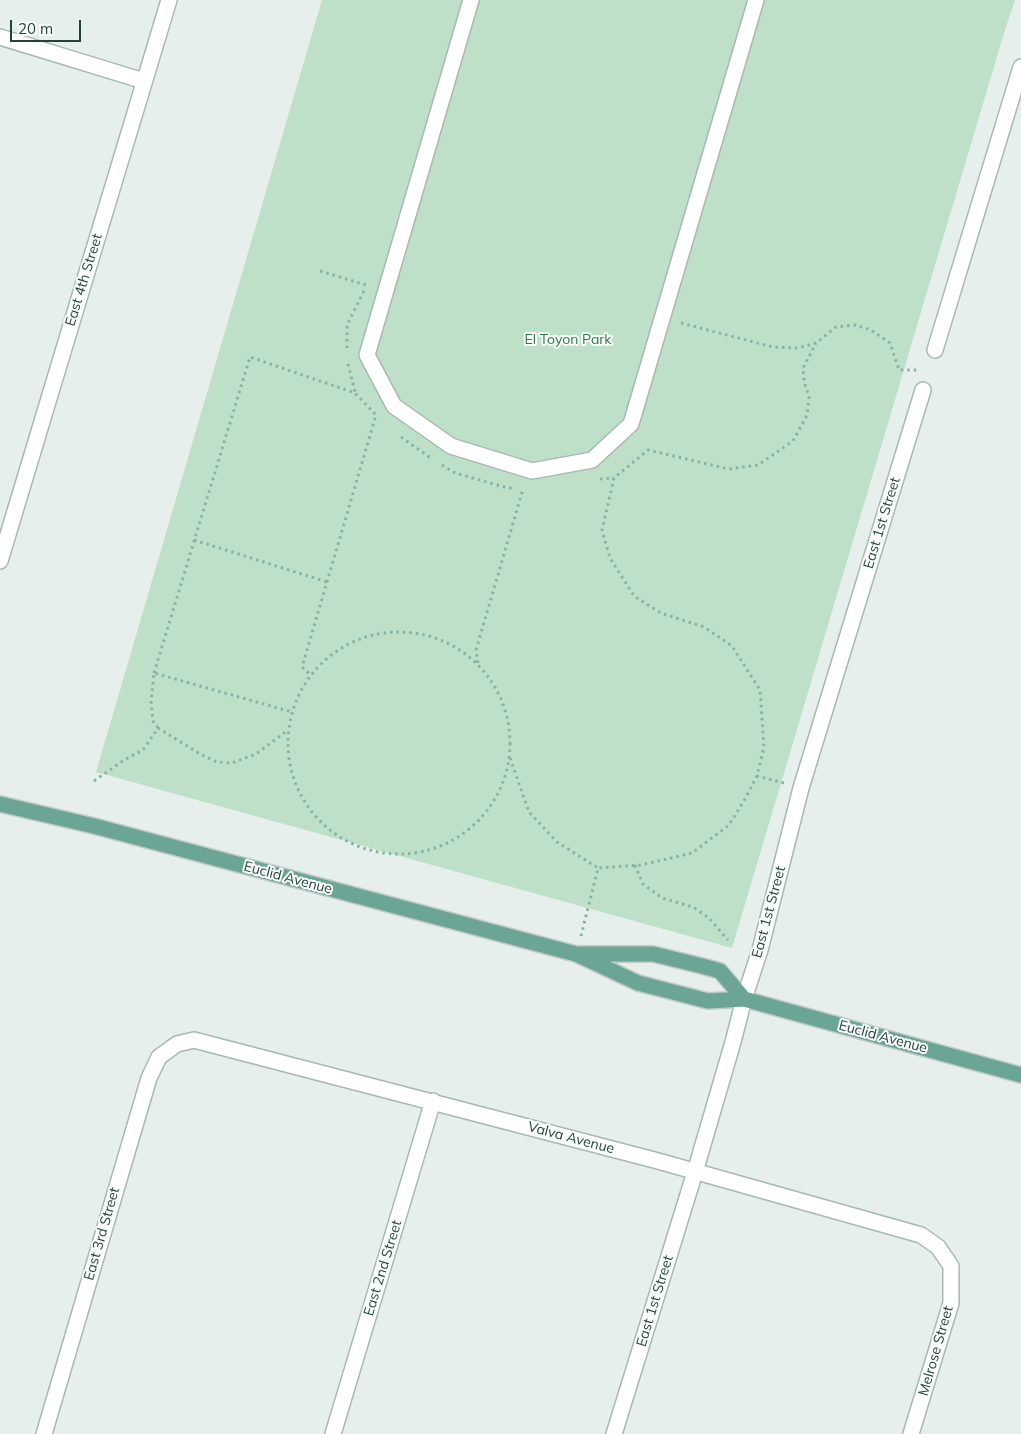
<!DOCTYPE html>
<html>
<head>
<meta charset="utf-8">
<style>
  body { margin:0 }
  #map { position:relative; width:1021px; height:1434px; overflow:hidden; background:#e6efeb; font-family:Mulish,sans-serif }
  canvas { display:block }
  .scale { position:absolute; left:10px; top:20px; width:71px; height:22px; box-sizing:border-box; border:2px solid #24423a; border-top:0; padding-left:6px; font-size:15px; line-height:18px; white-space:nowrap; color:#24423a; -webkit-text-stroke:4px #f7fbf9; paint-order:stroke }
</style>
</head>
<body>
<div id="map">
<canvas width="1021" height="1434"></canvas>
<div class="scale">20 m</div>
</div>
<script>
const ctx = document.querySelector('canvas').getContext('2d');
ctx.lineJoin = 'round';
function fill(path, color) {
  ctx.fillStyle = color;
  ctx.fill(path, 'evenodd');
}
function poly(rows) {
  const path = new Path2D();
  for (const r of rows) {
    if (r.length === 3) {
      path.moveTo(r[0] + r[2], r[1]);
      path.arc(r[0], r[1], r[2], 0, 2 * Math.PI);
      continue;
    }
    path.moveTo(r[0], r[1]);
    for (let i = 2; i < r.length; i += 2) path.lineTo(r[i], r[i + 1]);
  }
  return path;
}
function strokePath(path, color, width, dash) {
  ctx.strokeStyle = color;
  ctx.lineWidth = width;
  ctx.lineCap = dash ? 'butt' : 'round';
  ctx.setLineDash(dash || []);
  ctx.stroke(path);
}
function label(font, color, halo, rows, align = 'center') {
  ctx.font = font + ' Mulish,sans-serif';
  ctx.lineWidth = 4;
  ctx.setLineDash([]);
  ctx.textBaseline = 'middle';
  ctx.strokeStyle = halo;
  ctx.fillStyle = color;
  for (const [text, x, y, turn = 0] of rows) {
    ctx.save();
    ctx.translate(x, y);
    ctx.rotate((+turn || 0) * Math.PI / 180);
    ctx.textAlign = isNaN(turn) ? turn : align;
    if (halo) ctx.strokeText(text, 0, 0);
    ctx.fillText(text, 0, 0);
    ctx.restore();
  }
}
const green = poly([
  [322,0,1015,0,1004,33,732,948,96,772]
]);
const path = poly([
  [320,271,366,285],
  [681,323,773,347,798,348,816,343,836,327,855,325,871,330,890,343,899,370,918,370],
  [347,348,347,325,364,291],
  [348,364,355,392],
  [401,437,432,459],
  [442,465,455,473,508,488,516,488],
  [600,479,614,478],
  [194,540,327,582],
  [399,743,111],
  [478,663,476,650,523,489],
  [154,673,250,357,355,393,376,415,302,667,311,675],
  [158,728,153,721,151,702,154,673,292,712],
  [510,758,529,812,557,842,598,868],
  [94,781,124,760,143,750,158,728,200,754,217,762,232,763,256,754,288,730],
  [784,783,757,776,764,747,760,690,732,646,704,627,661,613,634,596,610,558,602,530,614,478,648,450,729,469,758,465,793,441,807,415,809,397,804,381,803,368,816,343],
  [635,865,643,884,662,898,693,907,709,918,728,940],
  [581,936,598,868,641,865,692,853,729,825,745,799,757,776]
]);
const minor = poly([
  [471,0,367,355,394,406,451,446,532,471,592,460,631,424,756,0],
  [0,37,144,81],
  [935,350,1021,67],
  [0,561,169,0],
  [44,1434,149,1078,159,1057,177,1044,194,1040,658,1161,921,1235,938,1247,951,1266,951,1303,911,1434],
  [333,1434,433,1101],
  [614,1434,695,1172,733,1042,744,999,760,950,801,788,923,390]
]);
const major = poly([
  [0,804,94,826,576,954,638,983,708,1001,744,999,1021,1075],
  [580,954,653,954,702,966,720,971,744,999]
]);
const streetNames = [
  ["East 4th Street",84,280,-73],
  ["East 1st Street",882,523,-73],
  ["Euclid Avenue",288,878,15],
  ["East 1st Street",769,912,-75],
  ["Euclid Avenue",883,1037,15],
  ["Valva Avenue",571,1138,15],
  ["East 3rd Street",102,1234,-74],
  ["East 2nd Street",383,1268,-73],
  ["East 1st Street",655,1301,-73],
  ["Melrose Street",936,1351,-74]
];
const parkNames = [
  ["El Toyon Park",568,340]
];
fill(green, '#bfe0c8');
strokePath(minor, '#a8b8b2', 18);
strokePath(major, '#c2cac8', 18);
strokePath(path, '#86b3a5', 3, [2.5, 4]);
strokePath(minor, '#fff', 15);
strokePath(major, '#6aa596', 15);
label('14px', '#24423a', '#f7fbf9', streetNames);
label('14px', '#2d7a4b', '#f7fbf9', parkNames);
</script>
</body>
</html>
